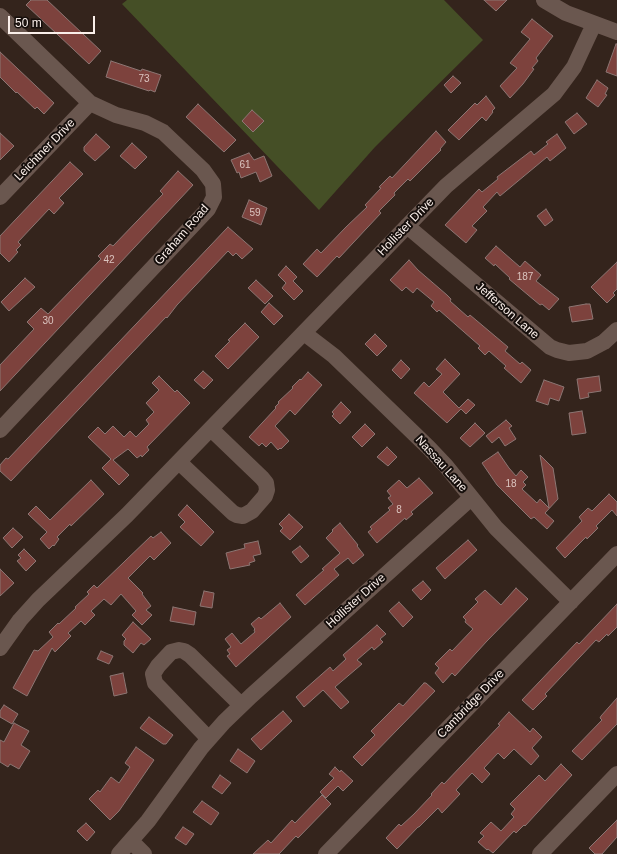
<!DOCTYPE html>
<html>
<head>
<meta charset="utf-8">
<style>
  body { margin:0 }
  #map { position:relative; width:617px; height:854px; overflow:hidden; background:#34241c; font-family:Helvetica,sans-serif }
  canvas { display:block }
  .scale { position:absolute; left:8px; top:16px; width:87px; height:18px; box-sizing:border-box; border:2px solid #faefea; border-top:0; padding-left:5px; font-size:12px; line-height:14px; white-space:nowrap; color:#faefea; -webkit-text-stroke:3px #160f0c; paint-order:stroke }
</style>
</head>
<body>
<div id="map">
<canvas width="617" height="854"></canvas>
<div class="scale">50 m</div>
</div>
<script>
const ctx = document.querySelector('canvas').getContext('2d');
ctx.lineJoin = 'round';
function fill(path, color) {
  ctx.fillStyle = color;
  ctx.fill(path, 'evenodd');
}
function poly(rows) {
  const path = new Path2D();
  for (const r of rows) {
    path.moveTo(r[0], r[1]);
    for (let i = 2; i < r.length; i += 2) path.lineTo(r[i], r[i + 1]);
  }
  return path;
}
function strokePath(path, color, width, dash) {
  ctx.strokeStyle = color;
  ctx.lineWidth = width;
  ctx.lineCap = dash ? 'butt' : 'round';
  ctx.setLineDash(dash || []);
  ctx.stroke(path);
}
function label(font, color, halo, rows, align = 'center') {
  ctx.font = font + ' Helvetica,sans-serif';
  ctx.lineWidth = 4;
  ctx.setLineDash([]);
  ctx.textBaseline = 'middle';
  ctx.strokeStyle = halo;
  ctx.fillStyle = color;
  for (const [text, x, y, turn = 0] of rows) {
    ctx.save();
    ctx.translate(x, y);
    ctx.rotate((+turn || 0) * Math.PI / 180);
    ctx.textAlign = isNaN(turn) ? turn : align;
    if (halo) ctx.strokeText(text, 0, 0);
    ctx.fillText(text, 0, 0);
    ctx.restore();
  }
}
const green = poly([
  [127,0,444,0,483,40,375,147,319,210,122,4]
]);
const building = poly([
  [31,0,47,0,101,51,89,64,26,5,31,0],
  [484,0,507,0,496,11,484,0],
  [532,19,553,36,536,58,538,61,532,68,534,69,523,84,510,98,500,86,517,68,510,63,530,39,521,32,532,19],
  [616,44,617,44,617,76,606,72,616,44],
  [0,52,54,103,44,114,37,107,35,109,17,92,16,93,0,77,0,52],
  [111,61,141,71,142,69,161,75,155,92,150,90,149,91,106,77,111,61],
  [453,76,461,83,451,93,444,85,453,76],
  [597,80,608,88,605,94,607,95,598,107,586,98,597,80],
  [486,96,495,108,492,111,493,112,486,121,482,117,459,140,448,130,475,103,477,105,486,96],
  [198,104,236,140,224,152,186,117,198,104],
  [252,110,264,121,253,132,242,121,252,110],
  [577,113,587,124,574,134,565,122,577,113],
  [436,131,446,142,440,149,441,150,410,181,408,179,394,193,395,195,379,211,381,213,339,258,337,256,317,277,303,264,317,249,321,253,346,227,367,207,365,205,381,188,379,187,390,176,392,178,436,131],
  [0,133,14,146,0,160,0,133],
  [96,134,110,147,95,161,84,151,84,147,96,134],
  [557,134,566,148,550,161,547,157,500,196,497,192,483,207,487,211,472,226,477,230,466,243,445,225,479,189,482,192,498,179,497,177,531,151,534,155,548,144,546,142,557,134],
  [132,143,147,157,135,169,120,156,132,143],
  [249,153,254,160,264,156,272,176,260,182,256,172,241,178,239,172,237,173,231,160,249,153],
  [70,162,83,174,59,198,64,203,54,214,49,209,18,242,21,245,16,250,18,252,9,262,0,253,0,236,70,162],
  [178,171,193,185,0,391,0,365,34,329,27,322,41,308,48,314,101,259,98,256,110,244,113,246,163,194,160,191,178,171],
  [249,200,267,208,261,225,242,217,249,200],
  [546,209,553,220,545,226,537,216,546,209],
  [228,227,253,249,242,259,236,253,233,256,228,251,177,305,167,318,166,317,11,481,0,471,0,465,6,458,8,459,228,227],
  [496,246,520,267,525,261,541,275,536,281,559,299,549,310,542,304,540,305,509,279,510,278,495,264,494,266,485,258,496,246],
  [409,260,418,270,447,295,451,299,450,301,468,317,470,315,508,347,505,351,520,364,522,362,531,370,521,383,504,368,506,366,489,351,485,355,478,348,480,346,439,310,437,312,431,306,434,302,417,288,413,293,406,287,402,291,390,280,409,260],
  [617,262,617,289,613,293,615,295,607,303,591,287,617,262],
  [286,266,297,277,293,281,303,291,294,300,282,288,286,283,278,275,286,266],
  [25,278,35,287,9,311,1,302,25,278],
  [256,280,273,296,265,304,248,288,256,280],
  [269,303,283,316,274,325,261,312,269,303],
  [586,304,590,304,593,319,572,322,569,307,586,304],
  [245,323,259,337,228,369,215,356,230,341,228,340,245,323],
  [375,334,387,346,377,356,365,344,375,334],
  [445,359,460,374,443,392,459,408,468,399,475,405,466,414,461,409,447,423,414,393,424,382,429,387,442,374,436,369,445,359],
  [401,360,410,369,401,379,392,370,401,360],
  [203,371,213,380,204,389,194,380,203,371],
  [308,372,322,385,295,415,290,410,275,426,289,441,281,449,280,448,278,450,271,442,266,447,262,443,259,446,249,437,276,408,275,407,279,403,278,402,293,388,292,387,300,379,301,380,308,372],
  [159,376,175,392,177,390,190,403,147,447,149,450,142,457,141,455,137,458,128,449,113,460,129,475,119,485,102,468,111,459,88,437,98,427,105,434,113,426,124,437,130,431,136,437,149,424,146,420,154,412,146,403,159,390,152,383,159,376],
  [599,376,601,391,588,393,589,397,580,399,577,379,599,376],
  [544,380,564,387,559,401,550,398,548,405,536,401,544,380],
  [341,402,351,412,340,424,332,416,334,414,332,412,341,402],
  [582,411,586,433,572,435,569,413,582,411],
  [506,420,512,426,509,428,516,439,505,446,499,437,492,443,486,436,506,420],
  [475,423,485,433,470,447,460,438,475,423],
  [365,424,375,434,362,447,352,437,365,424],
  [387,447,397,457,388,466,377,457,387,447],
  [498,452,509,468,516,476,521,470,528,477,523,482,526,485,522,489,537,503,540,499,549,508,540,455,553,468,558,499,545,513,554,521,547,529,534,517,531,519,497,485,482,463,498,452],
  [419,478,433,493,411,512,413,514,406,520,405,518,377,543,368,532,372,529,370,527,390,510,388,508,393,504,388,498,391,496,387,491,399,480,407,488,419,478],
  [91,480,104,494,71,526,70,524,57,537,59,539,54,546,53,545,49,549,40,539,47,532,28,514,36,506,50,520,91,480],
  [609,494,617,502,617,516,612,510,596,526,598,528,587,539,586,537,565,558,556,548,582,521,579,517,588,508,592,511,609,494],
  [187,505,214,532,201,546,180,527,185,522,178,515,187,505],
  [289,514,303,527,290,540,280,531,283,528,279,524,289,514],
  [340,523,358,545,357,546,364,555,353,564,348,558,334,569,339,575,305,605,296,595,324,570,322,569,340,553,326,538,333,531,332,530,340,523],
  [13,528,23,537,12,548,3,538,13,528],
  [161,532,171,543,154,560,150,556,128,578,143,593,142,594,151,606,146,610,152,615,142,625,132,615,136,611,121,594,111,605,104,599,91,611,95,615,85,625,81,621,68,633,71,636,55,652,52,648,27,696,13,688,34,650,38,651,53,637,49,632,58,623,59,624,76,608,75,607,89,594,87,592,94,585,97,588,151,536,153,538,161,532],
  [468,540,477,550,445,579,436,568,468,540],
  [258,541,261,554,253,556,255,561,249,563,250,565,230,569,226,553,245,548,244,544,258,541],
  [300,546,309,556,301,563,292,552,300,546],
  [24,549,36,561,26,571,17,561,21,558,18,555,24,549],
  [0,569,14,583,0,596,0,569],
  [423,581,431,590,421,600,412,590,423,581],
  [516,588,528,599,487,641,455,676,452,673,443,683,435,673,439,668,435,664,450,649,452,651,473,629,465,622,466,620,463,617,478,602,475,599,485,590,501,605,516,588],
  [204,591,214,593,212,608,200,606,204,591],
  [399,602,413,617,403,627,389,611,399,602],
  [280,603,291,617,236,667,227,656,230,654,227,650,231,647,225,639,232,633,241,644,255,632,254,630,255,629,251,624,259,617,261,619,280,603],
  [617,604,617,627,608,636,607,634,599,642,596,640,545,694,547,696,533,710,522,700,577,642,579,644,617,604],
  [173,607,196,612,194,625,170,621,173,607],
  [133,622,151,639,144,645,141,643,133,653,124,645,124,641,126,639,122,635,133,622],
  [377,625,386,634,380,639,383,642,374,650,372,647,357,660,362,664,335,687,349,702,341,709,323,690,304,707,296,697,330,667,333,671,346,659,343,655,377,625],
  [101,651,113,656,109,664,97,659,101,651],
  [123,673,127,693,114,696,110,676,123,673],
  [424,683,426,683,435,691,362,766,353,757,375,735,371,731,399,703,403,706,424,683],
  [617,698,617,724,582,760,572,751,602,720,600,718,601,716,617,698],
  [4,705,18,714,12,724,0,717,0,711,4,705],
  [283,711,292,721,261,750,251,739,283,711],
  [509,712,530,732,533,728,542,737,532,748,539,756,531,765,514,749,504,759,498,753,484,768,490,774,482,783,472,773,456,790,460,794,442,813,438,808,419,827,418,827,397,849,386,838,399,824,401,826,414,814,432,795,431,794,442,782,444,784,500,725,498,724,509,712],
  [149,717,173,735,166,744,163,744,140,728,149,717],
  [14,723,29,731,21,745,30,751,19,769,10,764,8,767,0,762,0,740,4,742,14,723],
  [136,747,154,760,119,811,110,820,89,799,98,790,100,792,111,777,119,783,130,767,125,763,136,747],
  [238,749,255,761,247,773,230,761,238,749],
  [561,764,572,775,525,826,524,825,516,833,514,831,493,853,488,849,487,850,478,842,484,836,480,833,491,822,501,831,514,817,511,814,515,809,510,804,539,775,545,781,561,764],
  [335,767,340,772,341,770,353,781,343,791,338,786,326,798,320,792,334,778,329,774,335,767],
  [220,775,231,783,222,794,212,787,220,775],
  [322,795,331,804,298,838,296,836,279,854,253,854,268,840,271,843,292,820,295,823,322,795],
  [202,801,219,813,211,825,193,812,202,801],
  [617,820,617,837,602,854,595,854,589,848,617,820],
  [86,823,95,832,87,841,77,831,86,823],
  [183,827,194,834,186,845,175,838,183,827]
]);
const minor = poly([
  [544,0,566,13,617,32],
  [0,16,90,103,116,115,145,123,163,132,203,170,213,184,214,197,208,209,0,430],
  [0,197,90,103],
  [407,226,550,347,557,350,569,353,587,351,604,342,617,330],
  [304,333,334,356,429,448,446,466,496,528,571,602],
  [179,462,233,513,237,515,243,516,252,511,265,496,267,490,266,483,262,478,211,429],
  [0,648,20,620,38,600,127,515,446,186,554,94,574,67,594,24],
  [209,739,155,683,153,674,158,666,171,652,179,650,184,651,190,655,241,705],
  [131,841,144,854],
  [119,854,148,821,201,748,224,722,251,696,471,498],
  [326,854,617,554],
  [540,854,617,774]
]);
const numberNames = [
  ["73",144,79],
  ["61",245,165],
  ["59",255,213],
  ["42",109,260],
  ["187",525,277],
  ["30",48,321],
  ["18",511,484],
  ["8",399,510]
];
const streetNames = [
  ["Leichtner Drive",45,150,-46],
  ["Hollister Drive",406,227,-46],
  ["Graham Road",182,235,-49],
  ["Jefferson Lane",507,311,41],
  ["Nassau Lane",441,464,48],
  ["Hollister Drive",356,601,-42],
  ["Cambridge Drive",471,704,-46]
];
fill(green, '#454f26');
fill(building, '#7d423d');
strokePath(building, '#8c7673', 1);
strokePath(minor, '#6a574f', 16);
label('10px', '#dbc4bf', null, numberNames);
label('12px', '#faefea', '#160f0c', streetNames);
</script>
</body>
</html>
